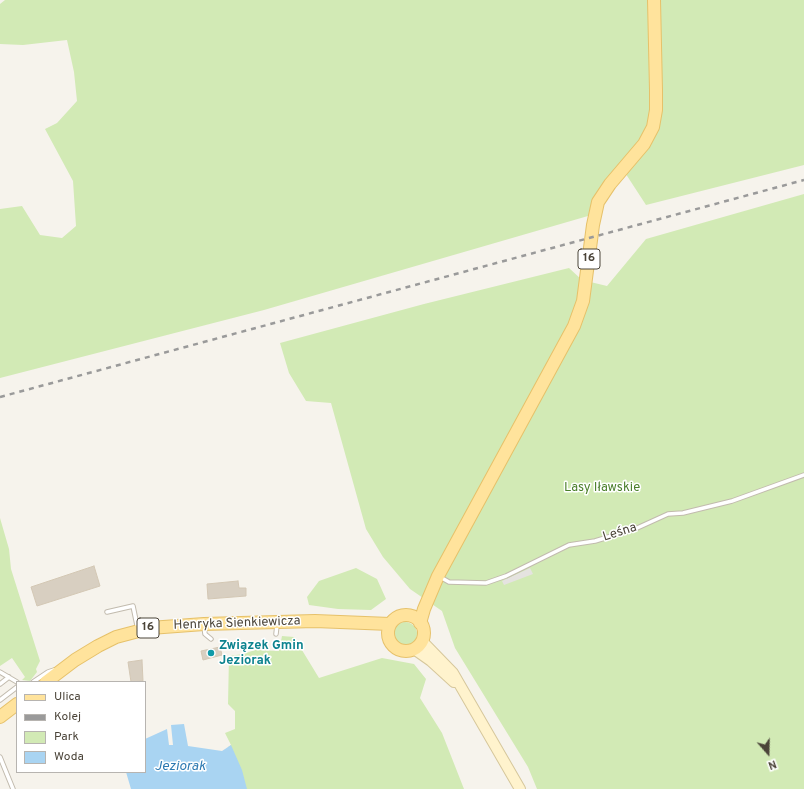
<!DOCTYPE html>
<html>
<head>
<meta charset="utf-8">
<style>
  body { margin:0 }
  #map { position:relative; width:804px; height:789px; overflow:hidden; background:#f6f3ec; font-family:Overpass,sans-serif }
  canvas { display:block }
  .legend { position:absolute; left:16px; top:681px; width:130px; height:92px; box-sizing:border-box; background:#fff; border:1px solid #b7b4b0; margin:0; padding:5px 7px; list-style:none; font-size:12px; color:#4b4439 }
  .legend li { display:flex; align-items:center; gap:8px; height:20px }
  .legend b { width:20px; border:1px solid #b7b4b0 }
  .north { position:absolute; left:748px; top:733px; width:40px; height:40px; -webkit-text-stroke:3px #fff; paint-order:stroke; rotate:160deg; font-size:11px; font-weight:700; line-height:16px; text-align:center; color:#4b4439 }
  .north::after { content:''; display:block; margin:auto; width:14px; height:18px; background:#4b4439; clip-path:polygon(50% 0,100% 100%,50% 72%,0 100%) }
</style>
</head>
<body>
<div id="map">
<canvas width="804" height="789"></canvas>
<ul class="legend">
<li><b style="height:5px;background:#ffe39c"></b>Ulica</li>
<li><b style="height:5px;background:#9a9a9a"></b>Kolej</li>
<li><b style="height:11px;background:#d2eab5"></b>Park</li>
<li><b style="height:11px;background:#a9d4f2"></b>Woda</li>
</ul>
<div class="north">N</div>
</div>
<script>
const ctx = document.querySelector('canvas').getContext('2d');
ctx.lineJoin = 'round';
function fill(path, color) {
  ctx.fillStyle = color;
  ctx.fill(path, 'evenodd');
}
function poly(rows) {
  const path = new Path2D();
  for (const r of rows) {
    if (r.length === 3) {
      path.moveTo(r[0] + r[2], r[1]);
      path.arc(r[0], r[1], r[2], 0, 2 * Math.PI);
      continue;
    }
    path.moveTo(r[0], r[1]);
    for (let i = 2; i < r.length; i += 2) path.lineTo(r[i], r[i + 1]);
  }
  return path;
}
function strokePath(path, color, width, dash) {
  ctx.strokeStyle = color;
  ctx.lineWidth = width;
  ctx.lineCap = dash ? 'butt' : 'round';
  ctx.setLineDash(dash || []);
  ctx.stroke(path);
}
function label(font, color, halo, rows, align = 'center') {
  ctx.font = font + ' Overpass,sans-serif';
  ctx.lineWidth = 3;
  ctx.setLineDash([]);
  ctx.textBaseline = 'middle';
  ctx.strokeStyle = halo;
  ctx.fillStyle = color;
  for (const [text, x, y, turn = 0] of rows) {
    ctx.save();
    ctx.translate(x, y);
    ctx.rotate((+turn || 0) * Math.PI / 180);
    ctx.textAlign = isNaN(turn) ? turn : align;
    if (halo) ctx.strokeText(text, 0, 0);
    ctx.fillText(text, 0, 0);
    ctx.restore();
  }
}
const green = poly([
  [5,0,804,0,804,165,646,205,620,165,588,216,264,310,0,378,0,209,22,206,40,235,62,238,76,226,73,181,45,129,57,123,77,101,74,72,67,40,23,45,0,44,0,4],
  [804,194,804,789,537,789,528,767,455,648,442,611,410,589,383,557,366,529,331,403,306,401,289,373,280,343,424,304,569,268,582,280,607,286,646,239],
  [0,518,9,549,11,569,40,661,36,669,37,672,30,681,22,680,25,677,12,658,0,666],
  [356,568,377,579,386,599,371,610,338,609,309,605,307,597,319,581],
  [405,634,12],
  [282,636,294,637,319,678,382,658,414,664,426,679,420,698,442,733,464,789,238,789,228,747,231,745,225,733,235,729,235,711,228,704,229,656,243,654,255,650,279,651]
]);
const parking = poly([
  [530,568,533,574,504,585,502,581]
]);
const water = poly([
  [184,724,188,746,222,751,231,745,242,770,247,789,131,789,126,772,145,772,145,739,167,729,169,745,173,745,171,725]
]);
const building = poly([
  [94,566,100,586,37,606,31,587,94,566],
  [238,581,239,588,246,588,246,596,208,599,207,584,238,581],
  [220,647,222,655,203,660,201,651,220,647],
  [142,660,143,681,131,682,128,662,142,660]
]);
const service = poly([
  [440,577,449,582,486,583,506,576,569,545,595,541,635,529,668,514,683,513,732,501,804,475],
  [107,612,133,606,138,630],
  [204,627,205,634,211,639],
  [276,634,277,625],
  [0,672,17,682],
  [33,682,48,672,54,670],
  [0,684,9,677],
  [0,700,17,687],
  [0,757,13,789]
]);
const secondary = poly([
  [422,641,453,673,520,789],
  [414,649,431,661,454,682]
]);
const primary = poly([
  [406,633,18],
  [420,623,424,609,438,576,574,326,583,301,593,225,598,202,610,184,644,144,653,127,656,110,656,90,654,0],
  [46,682,75,660,98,646,116,637,150,628,204,624,315,621,390,624],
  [0,717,17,704]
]);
const rail = poly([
  [0,397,804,180]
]);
const markers = [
  [211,653,4,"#0f9aa8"]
];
const shields = [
  [589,259,22],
  [148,628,22]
];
const shieldNames = [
  ["16",589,259],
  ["16",148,628]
];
const parkNames = [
  ["Lasy Iławskie",602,488]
];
const streetNames = [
  ["Leśna",620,533,-18],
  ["Henryka Sienkiewicza",237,624,-2]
];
const cultureNames = [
  ["Związek Gmin",219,646],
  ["Jeziorak",219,661]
];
const waterNames = [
  ["Jeziorak",180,767]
];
fill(green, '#d2eab5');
fill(parking, '#e5e3e0');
fill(water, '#a9d4f2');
fill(building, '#d8cfc1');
strokePath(building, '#d3c7b4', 1);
strokePath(service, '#c2bbae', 5.5);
strokePath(secondary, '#d6c79b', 12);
strokePath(primary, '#e6c16a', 14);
strokePath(service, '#fff', 3.5);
strokePath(secondary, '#fff3cd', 10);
strokePath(primary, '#ffe39c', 12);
strokePath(rail, '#9a9a9a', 2.5, [5, 5]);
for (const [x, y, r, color] of markers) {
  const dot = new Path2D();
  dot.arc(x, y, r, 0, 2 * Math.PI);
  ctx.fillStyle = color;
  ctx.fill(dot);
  strokePath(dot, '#fff', 1.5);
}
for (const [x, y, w] of shields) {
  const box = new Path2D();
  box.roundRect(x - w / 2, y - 10, w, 20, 3);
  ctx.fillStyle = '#fff';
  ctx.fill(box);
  strokePath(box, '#4b4439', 1);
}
label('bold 12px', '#4b4439', null, shieldNames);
label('13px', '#4a7f2a', '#fff', parkNames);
label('13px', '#4b4439', '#fff', streetNames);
label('bold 13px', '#0d838f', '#fff', cultureNames, 'left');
label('italic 14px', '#2e7ab2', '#fff', waterNames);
</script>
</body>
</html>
